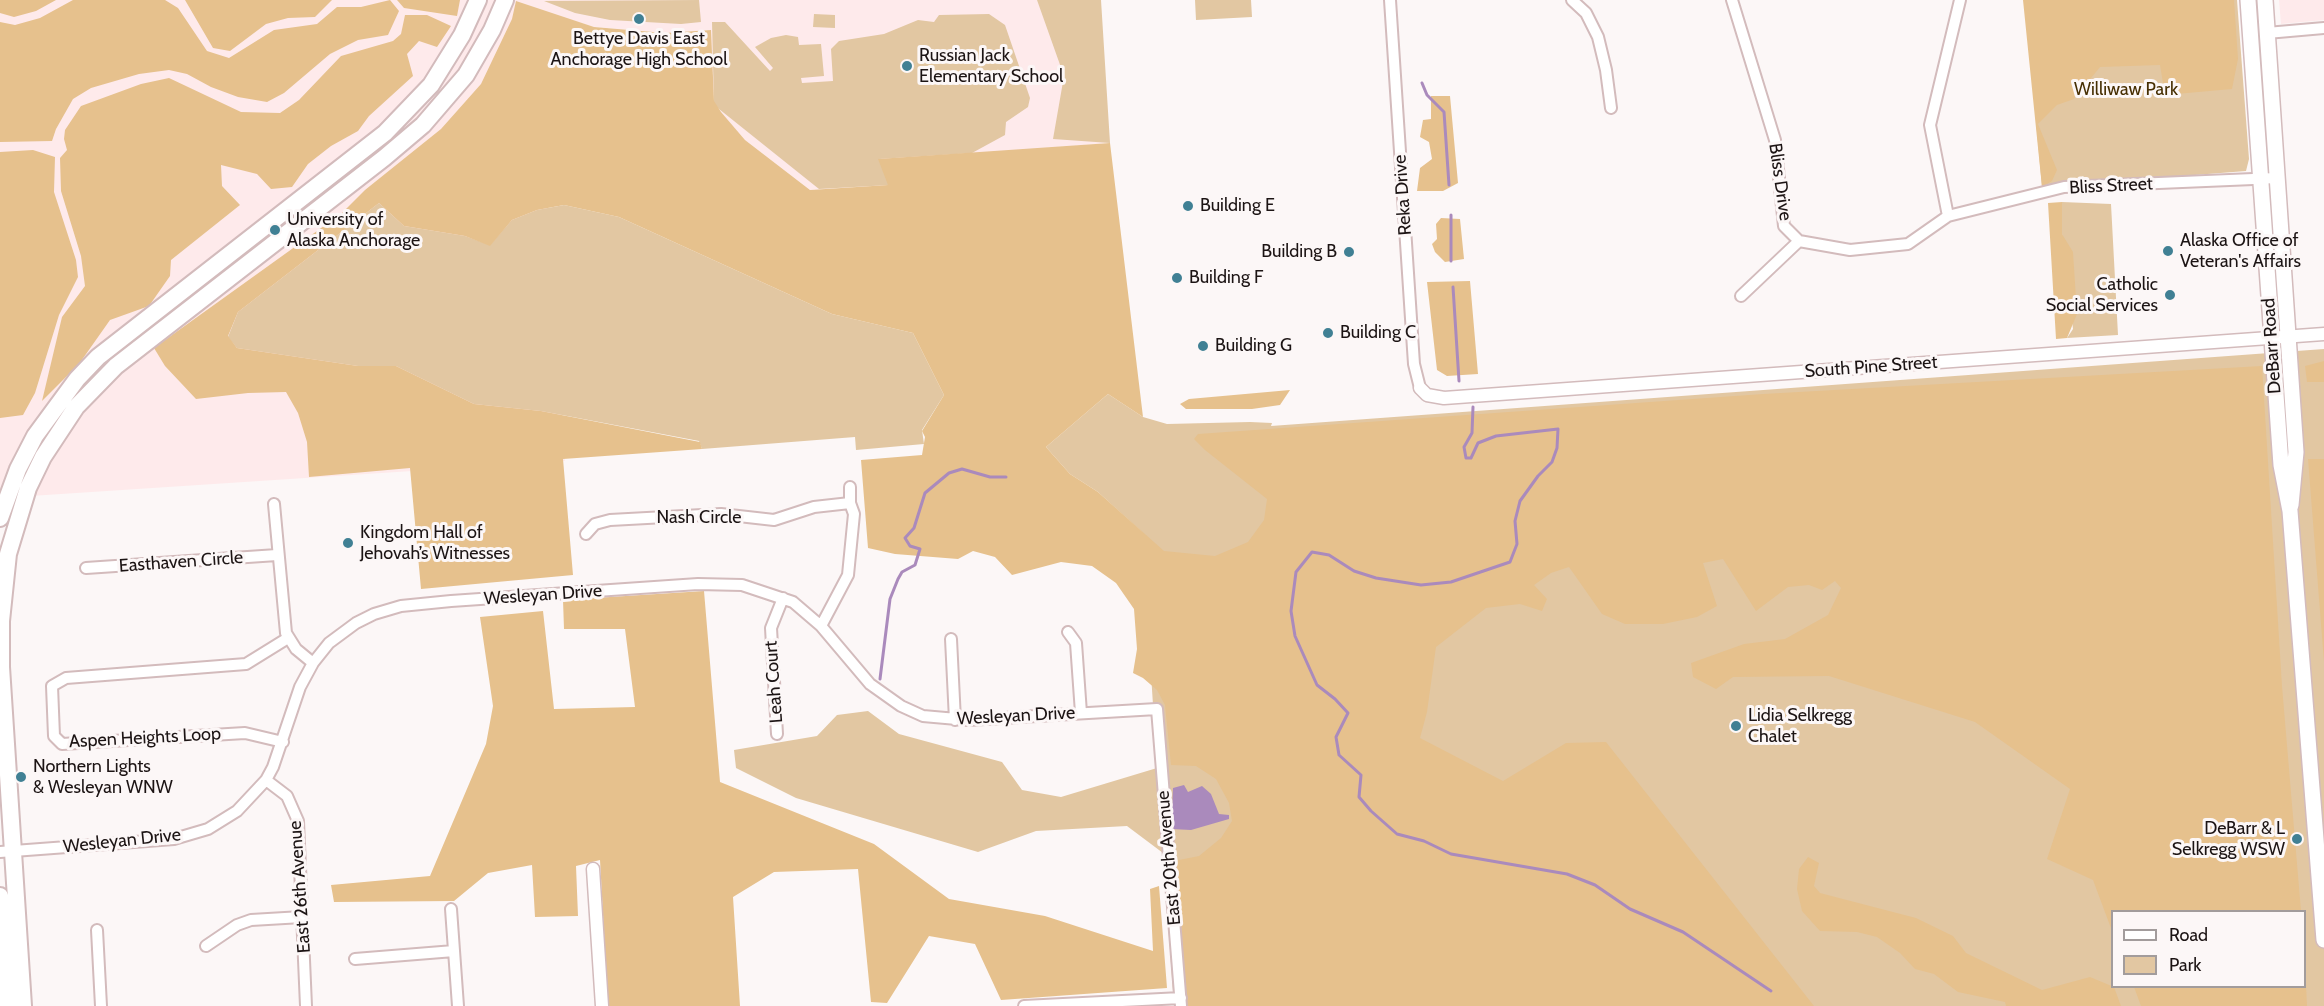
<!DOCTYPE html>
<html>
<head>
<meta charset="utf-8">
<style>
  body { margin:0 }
  #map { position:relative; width:2324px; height:1006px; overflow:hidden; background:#fcf7f7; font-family:Cabin,sans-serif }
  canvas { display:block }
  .legend { position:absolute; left:2111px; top:910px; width:195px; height:78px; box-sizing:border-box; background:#fcf7f7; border:2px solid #a29c9c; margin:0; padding:8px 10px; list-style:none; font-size:18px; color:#1c1414 }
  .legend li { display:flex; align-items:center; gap:12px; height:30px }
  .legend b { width:30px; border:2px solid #a29c9c }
</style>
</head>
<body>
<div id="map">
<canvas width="2324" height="1006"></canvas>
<ul class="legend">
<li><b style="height:8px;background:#fff"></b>Road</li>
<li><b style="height:16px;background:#e2c7a2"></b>Park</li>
</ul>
</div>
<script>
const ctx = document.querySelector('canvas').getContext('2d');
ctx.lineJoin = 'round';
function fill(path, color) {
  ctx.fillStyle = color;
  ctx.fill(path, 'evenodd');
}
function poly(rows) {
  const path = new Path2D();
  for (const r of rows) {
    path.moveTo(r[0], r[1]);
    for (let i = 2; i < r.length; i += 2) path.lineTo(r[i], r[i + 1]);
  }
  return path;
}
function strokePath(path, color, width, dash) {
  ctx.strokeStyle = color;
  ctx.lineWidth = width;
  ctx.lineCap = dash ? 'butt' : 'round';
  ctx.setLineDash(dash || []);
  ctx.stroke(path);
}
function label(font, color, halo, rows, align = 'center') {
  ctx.font = font + ' Cabin,sans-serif';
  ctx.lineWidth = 6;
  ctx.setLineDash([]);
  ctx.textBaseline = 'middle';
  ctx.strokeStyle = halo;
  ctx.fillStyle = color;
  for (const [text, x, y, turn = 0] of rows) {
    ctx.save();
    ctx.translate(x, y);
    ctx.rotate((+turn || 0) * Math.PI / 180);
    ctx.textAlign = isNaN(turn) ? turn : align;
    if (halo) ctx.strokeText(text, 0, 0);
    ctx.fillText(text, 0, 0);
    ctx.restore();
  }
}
const built = poly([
  [0,0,1096,0,1110,143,956,155,889,185,810,190,745,140,721,113,714,101,710,30,665,33,594,27,535,9,565,461,0,498],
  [2279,0,2324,0,2324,20,2281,24]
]);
const green = poly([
  [699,0,701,22,681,24,610,20,575,13,544,1],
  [1037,0,1101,0,1110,143,1053,139,1064,76],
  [1195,0,1251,0,1252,17,1196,20],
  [2025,0,2237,0,2249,159,2246,171,2042,187],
  [814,14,835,15,835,28,813,27],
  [989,14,1005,25,1030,98,1028,107,1006,122,1005,135,972,153,879,159,889,185,819,189,714,105,712,22,725,22,770,71,773,68,755,47,771,38,786,35,798,37,799,45,821,44,824,76,801,78,802,83,833,81,831,49,839,41,884,34,918,20,934,22,939,15],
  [2062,202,2111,204,2118,335,2067,338,2073,329,2062,234],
  [379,203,404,226,465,236,490,245,512,220,537,210,564,205,619,217,832,314,913,333,944,395,922,430,924,444,856,450,855,437,702,449,699,441,541,411,474,404,396,366,358,366,237,348,228,337,238,312],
  [2324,349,2324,1006,1174,1006,1163,853,1127,826,1036,831,978,852,796,798,736,768,734,750,817,736,837,715,868,711,899,734,1002,762,1022,790,1061,797,1157,768,1142,532,1098,492,1070,474,1046,447,1108,394,1143,417,1167,424,1250,422,1272,423,1271,426],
  [2112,912,2304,912,2304,986,2112,986]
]);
const forest = poly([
  [0,0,56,0,36,11,14,17,0,13],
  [73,0,165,0,178,8,207,51,229,58,274,30,317,24,337,7,361,7,390,0,399,11,388,35,358,40,330,54,284,93,267,102,238,97,211,87,187,74,169,70,139,74,91,88,73,99,56,129,52,141,0,142,0,22,15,25,40,18],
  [185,0,332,0,315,17,288,18,266,24,230,51,213,48],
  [397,0,460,0,457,16,404,8],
  [2023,0,2234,0,2238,59,2232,89,2165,95,2160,65,2100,67,2074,99,2057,105,2038,124,2057,170,2052,181,2042,187],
  [516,1,594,27,665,33,711,30,714,101,721,112,745,140,810,190,888,185,878,159,1110,143,1143,417,1108,394,1046,447,1070,474,1098,492,1164,551,1215,556,1248,542,1264,520,1267,499,1205,450,1194,439,1198,434,1763,394,2262,366,2282,686,2301,911,2112,912,2112,931,2093,880,2047,859,2070,789,1975,722,1829,676,1733,677,1716,689,1693,677,1691,663,1744,644,1785,639,1828,615,1841,588,1835,581,1822,590,1809,585,1788,587,1756,611,1723,559,1703,563,1717,606,1697,617,1663,624,1625,624,1602,614,1569,567,1551,573,1534,585,1547,599,1542,611,1520,604,1486,608,1436,647,1427,712,1420,738,1503,781,1566,743,1606,742,1814,1006,1185,1006,1174,861,1199,856,1221,838,1232,821,1229,803,1216,779,1196,766,1171,765,1165,705,1157,690,1143,678,1133,673,1137,649,1134,609,1116,583,1092,566,1061,562,1012,575,995,557,973,551,958,559,895,554,868,548,861,460,922,455,925,437,922,431,944,395,913,333,832,314,619,217,564,205,537,210,512,220,490,246,465,236,404,226,379,203,238,312,228,336,237,348,358,366,396,366,474,404,541,411,700,442,702,449,563,459,573,575,421,589,410,468,309,477,307,442,298,413,286,392,248,393,196,399,165,366,154,348,342,213,365,190,441,129,481,84,512,19],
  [405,15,427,15,451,26,437,47,419,41,407,54,413,76,369,116,358,131,331,146,308,164,292,187,271,189,257,174,221,165,222,186,240,205,171,260,170,276,149,306,110,320,79,364,42,401,62,317,85,286,81,256,61,191,60,158,67,150,64,139,65,130,81,106,141,84,169,78,241,112,280,113,299,100,341,56,393,41,401,34],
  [1431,96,1450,96,1458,183,1443,191,1417,191,1420,168,1432,159,1429,142,1420,137,1423,120,1431,119],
  [33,150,55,157,54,192,76,260,78,277,59,315,35,393,23,415,0,418,0,152],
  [2062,202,2062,234,2073,252,2077,314,2067,338,2056,339,2048,203],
  [1441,218,1460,219,1464,259,1445,262,1435,252,1432,244,1437,239,1436,224],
  [1470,281,1478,374,1447,376,1437,370,1427,282],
  [2324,361,2324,382,2307,382,2305,366],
  [1290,390,1280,405,1252,409,1186,409,1180,404,1189,399],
  [2308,459,2324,459,2324,662],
  [704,591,720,782,874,844,949,899,1045,916,1153,951,1150,889,1159,886,1167,988,1001,1000,975,944,929,936,887,1003,871,1002,858,869,774,872,733,897,740,1006,608,1006,600,860,576,866,578,916,535,917,532,865,488,873,454,901,334,902,331,885,430,876,486,744,493,706,480,617,543,611,554,709,635,707,625,629,564,629,563,600],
  [1808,857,1819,863,1814,886,1820,893,1916,918,1953,936,1966,953,2042,990,2090,977,2114,987,2121,1006,2006,1006,2005,1002,1958,992,1934,974,1915,969,1900,953,1877,937,1857,932,1820,931,1802,911,1797,889,1799,869],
  [2305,962,2307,1006,2141,1006,2134,987,2304,986]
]);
const water = poly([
  [1184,785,1188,792,1202,786,1211,794,1219,814,1229,815,1229,819,1191,830,1171,829,1173,788]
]);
const stream = poly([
  [1422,83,1427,95,1444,112,1449,185],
  [1451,215,1451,261],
  [1453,287,1459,381],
  [1473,407,1472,433,1464,447,1466,458,1471,458,1478,443,1496,436,1558,429,1557,448,1552,462,1538,476,1520,501,1515,521,1517,544,1510,562,1451,582,1421,585,1376,578,1354,571,1329,555,1312,552,1296,572,1291,611,1295,636,1317,685,1335,699,1348,713,1336,737,1339,755,1361,775,1359,797,1371,811,1397,834,1424,841,1451,854,1567,874,1595,885,1630,909,1683,932,1771,991],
  [880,679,890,599,898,579,902,572,915,565,920,549,910,546,905,538,914,528,925,493,949,473,962,469,990,477,1006,477]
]);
const minor = poly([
  [1390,0,1414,364,1420,388],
  [1572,0,1586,13,1598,37,1606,70,1611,108],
  [1732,0,1775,140,1784,226,1799,241,1850,250,1908,244,1948,216,2064,187,2277,178],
  [2267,33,2324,28],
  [1948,216,1930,125,1960,0],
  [1741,296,1799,241],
  [274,504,286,633,296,649,313,663],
  [586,534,595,524,610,520,721,514,774,520,814,507,850,503],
  [86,568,277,555],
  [821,626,848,575,854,514,850,503,850,487],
  [1068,632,1076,643,1081,713],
  [951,639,955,720],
  [777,734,771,628,783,598],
  [283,742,245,733,62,744,54,736,52,686,66,678,246,664,288,638],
  [266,780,287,796,298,821,306,1006],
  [0,852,174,839,208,829,237,811,266,780,273,767,300,687,313,663,329,643,356,623,374,614,401,606,451,601,698,584,742,585,793,602,821,626,870,684,901,706,923,716,968,720,1157,709,1181,1006],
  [451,909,458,1006],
  [97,930,101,1006],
  [206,946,237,925,251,920,302,917],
  [355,959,454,951],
  [1024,1006,1181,998]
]);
const tertiary = poly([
  [1420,388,1427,395,1444,398,2324,334],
  [593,869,602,1006]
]);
const secondary = poly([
  [2248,0,2281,465,2290,511,2324,940],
  [2265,0,2296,452,2291,505]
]);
const primary = poly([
  [0,518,18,469,35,436,77,379,98,357,385,133,431,85,462,35,478,0],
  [0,896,7,1006],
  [23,1006,1,667,1,621,8,554,28,488,43,457,76,407,116,366,384,158,423,125,466,75,492,30,505,0]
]);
const markers = [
  [639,19,6,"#408094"],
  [907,66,6,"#408094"],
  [1188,206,6,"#408094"],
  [275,230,6,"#408094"],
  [2168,251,6,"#408094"],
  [1349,252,6,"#408094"],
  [1177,278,6,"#408094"],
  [2170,295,6,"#408094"],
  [1328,333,6,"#408094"],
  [1203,346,6,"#408094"],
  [348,543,6,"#408094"],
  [1736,726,6,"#408094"],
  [21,777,6,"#408094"],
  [2297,839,6,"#408094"]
];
const poiNames = [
  ["Bettye Davis East",639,39,"center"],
  ["Anchorage High School",639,60,"center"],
  ["Russian Jack",919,56],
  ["Elementary School",919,77],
  ["Building E",1200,206],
  ["University of",287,220],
  ["Alaska Anchorage",287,241],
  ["Alaska Office of",2180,241],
  ["Veteran's Affairs",2180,262],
  ["Building B",1337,252,"right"],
  ["Building F",1189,278],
  ["Catholic",2158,285,"right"],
  ["Social Services",2158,306,"right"],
  ["Building C",1340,333],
  ["Building G",1215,346],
  ["Kingdom Hall of",360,533],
  ["Jehovah’s Witnesses",360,554],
  ["Lidia Selkregg",1748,716],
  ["Chalet",1748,737],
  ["Northern Lights",33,767],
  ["& Wesleyan WNW",33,788],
  ["DeBarr & L",2285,829,"right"],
  ["Selkregg WSW",2285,850,"right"]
];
const parkNames = [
  ["Williwaw Park",2126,90]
];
const streetNames = [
  ["Bliss Drive",1780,182,82],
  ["Bliss Street",2111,186,-3],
  ["Reka Drive",1403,195,-94],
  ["DeBarr Road",2272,346,-94],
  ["South Pine Street",1871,367,-4],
  ["Nash Circle",699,518],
  ["Easthaven Circle",181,562,-4],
  ["Wesleyan Drive",543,595,-4],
  ["Leah Court",774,682,-94],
  ["Wesleyan Drive",1016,716,-3],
  ["Aspen Heights Loop",145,738,-3],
  ["Wesleyan Drive",122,841,-6],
  ["East 20th Avenue",1169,858,-95],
  ["East 26th Avenue",300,887,-94]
];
fill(built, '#feeaeb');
fill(green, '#e2c7a2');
fill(forest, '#e6c18d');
fill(water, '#aa8abc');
strokePath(stream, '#aa8abc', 3);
strokePath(minor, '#d3bbbc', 14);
strokePath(tertiary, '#d3bbbc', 15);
strokePath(secondary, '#d3bbbc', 18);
strokePath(primary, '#d3bbbc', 20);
strokePath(minor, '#fff', 10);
strokePath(tertiary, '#fff', 12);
strokePath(secondary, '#fff', 15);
strokePath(primary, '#fff', 16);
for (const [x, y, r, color] of markers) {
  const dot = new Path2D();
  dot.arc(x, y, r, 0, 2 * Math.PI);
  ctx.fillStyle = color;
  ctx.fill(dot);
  strokePath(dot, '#fcf7f7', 2);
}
label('18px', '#1c1414', '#fcf7f7', poiNames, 'left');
label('18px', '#462e02', '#fcf7f7', parkNames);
label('18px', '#1c1414', '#fcf7f7', streetNames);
</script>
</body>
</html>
